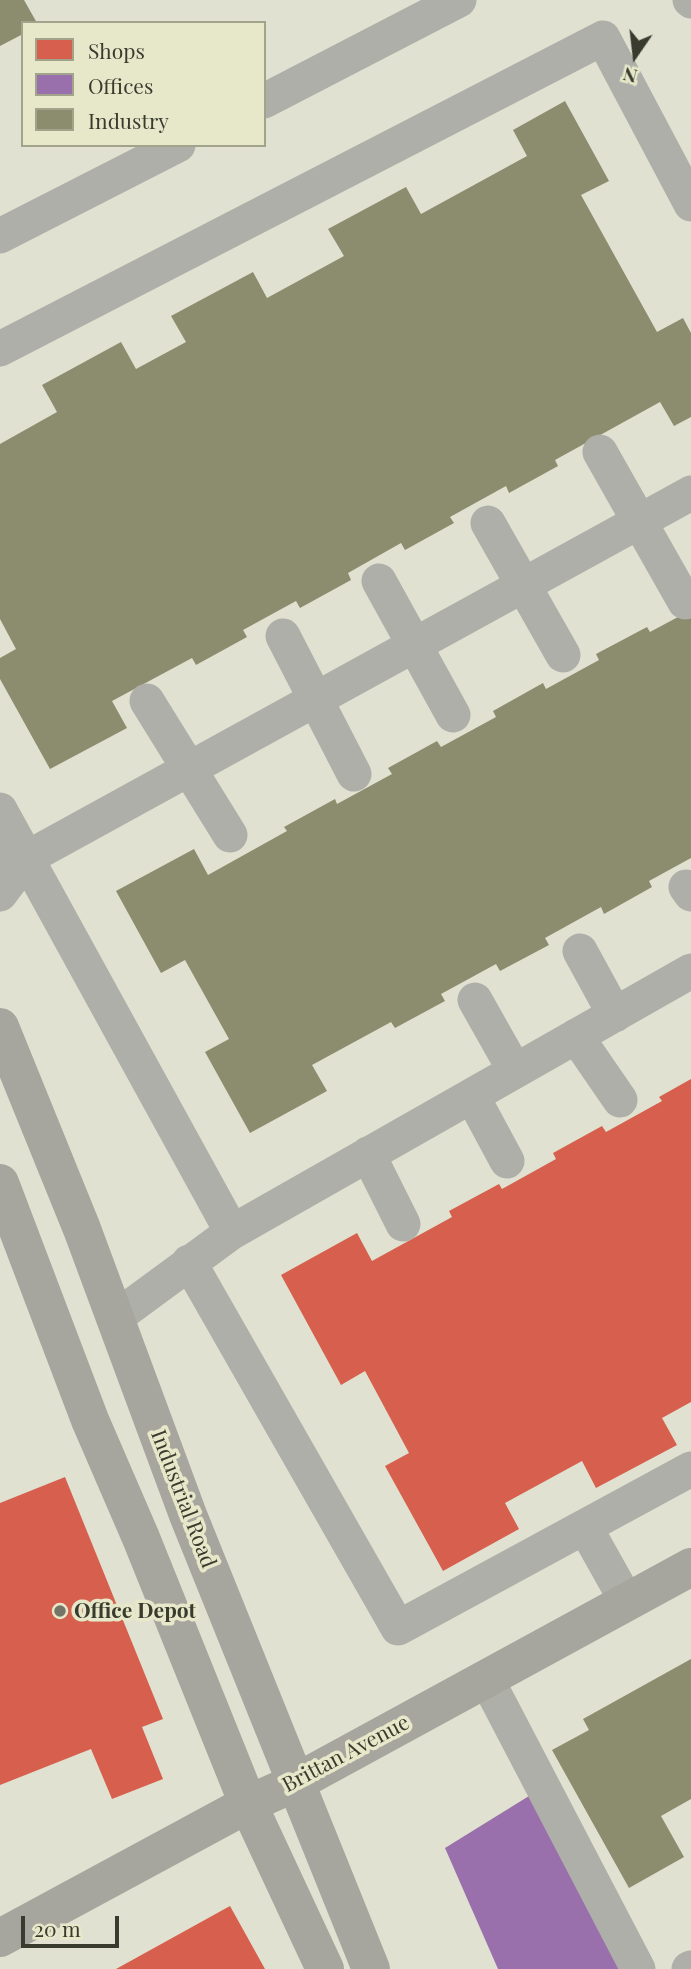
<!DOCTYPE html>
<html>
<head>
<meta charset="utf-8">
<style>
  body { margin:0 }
  #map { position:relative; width:691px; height:1969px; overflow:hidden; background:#e0e1d0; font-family:"Playfair Display",serif }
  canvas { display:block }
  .legend { position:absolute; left:21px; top:21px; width:245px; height:126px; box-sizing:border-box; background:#e6e8c9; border:2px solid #a1a38b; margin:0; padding:9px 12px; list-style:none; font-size:21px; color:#3a3b2f }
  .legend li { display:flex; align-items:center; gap:14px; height:35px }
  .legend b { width:35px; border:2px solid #a1a38b }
  .north { position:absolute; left:600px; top:21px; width:70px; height:70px; -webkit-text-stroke:5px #e6e8c9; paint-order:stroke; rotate:194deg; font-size:19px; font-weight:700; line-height:28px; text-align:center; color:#3a3b2f }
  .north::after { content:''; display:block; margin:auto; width:24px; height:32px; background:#3a3b2f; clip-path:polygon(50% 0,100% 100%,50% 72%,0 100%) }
  .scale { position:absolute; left:21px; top:1916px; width:98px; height:32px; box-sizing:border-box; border:4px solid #3a3b2f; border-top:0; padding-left:9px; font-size:21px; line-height:24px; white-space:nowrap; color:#3a3b2f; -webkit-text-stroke:5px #e6e8c9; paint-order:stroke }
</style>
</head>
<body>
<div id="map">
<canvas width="691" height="1969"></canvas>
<ul class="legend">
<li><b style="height:19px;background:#d6604d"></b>Shops</li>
<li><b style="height:19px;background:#9970ab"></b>Offices</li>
<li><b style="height:19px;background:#8c8c6e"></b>Industry</li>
</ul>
<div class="north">N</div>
<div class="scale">20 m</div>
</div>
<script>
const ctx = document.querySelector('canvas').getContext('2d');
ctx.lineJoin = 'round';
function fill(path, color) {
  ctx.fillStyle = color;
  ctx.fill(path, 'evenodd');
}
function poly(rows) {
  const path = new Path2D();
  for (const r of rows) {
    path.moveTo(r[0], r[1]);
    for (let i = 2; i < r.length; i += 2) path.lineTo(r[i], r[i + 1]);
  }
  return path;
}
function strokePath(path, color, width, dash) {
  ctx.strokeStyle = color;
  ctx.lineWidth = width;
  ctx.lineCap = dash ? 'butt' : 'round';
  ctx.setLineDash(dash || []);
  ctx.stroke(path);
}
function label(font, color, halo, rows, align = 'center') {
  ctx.font = font + ' "Playfair Display",serif';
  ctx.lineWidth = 7;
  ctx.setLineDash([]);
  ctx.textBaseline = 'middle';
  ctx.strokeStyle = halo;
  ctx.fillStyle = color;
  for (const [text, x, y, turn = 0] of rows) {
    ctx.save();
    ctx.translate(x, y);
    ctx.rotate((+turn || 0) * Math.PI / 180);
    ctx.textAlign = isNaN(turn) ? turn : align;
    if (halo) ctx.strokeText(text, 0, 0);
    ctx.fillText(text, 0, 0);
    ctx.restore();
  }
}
const shops = poly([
  [691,1079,691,1402,662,1418,677,1445,596,1488,582,1461,505,1503,519,1529,443,1571,385,1466,409,1453,365,1371,341,1385,281,1275,357,1233,372,1261,452,1217,449,1211,499,1184,502,1189,556,1159,553,1153,602,1126,606,1132,662,1101,659,1097],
  [65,1477,163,1719,142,1727,163,1779,112,1799,91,1749,0,1785,0,1503],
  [230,1906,265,1969,116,1969]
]);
const offices = poly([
  [529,1796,619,1969,498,1969,445,1848]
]);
const industry = poly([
  [0,0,24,0,37,23,23,23,23,34,0,46],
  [565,101,609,181,581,195,657,332,683,318,691,333,691,417,674,426,660,402,555,460,558,466,509,493,506,486,450,517,454,523,405,550,401,543,348,573,351,580,300,608,296,601,243,630,247,637,196,665,192,658,112,701,127,728,50,769,0,679,0,658,16,649,0,619,0,444,57,412,42,385,121,342,136,369,186,342,171,316,253,272,267,298,344,256,328,229,406,187,421,214,527,156,513,130],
  [691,610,691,858,649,881,652,887,604,914,601,907,545,938,549,945,500,971,496,964,441,994,445,1001,395,1028,391,1022,312,1065,327,1091,250,1133,205,1052,229,1039,185,960,161,973,116,891,194,849,208,875,287,831,284,827,335,799,337,804,392,774,388,768,437,741,441,747,496,717,493,711,543,683,546,689,599,660,596,654,647,627,650,632],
  [691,1659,691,1799,661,1816,684,1857,629,1888,552,1750,589,1730,583,1719]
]);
const minor = poly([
  [690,0,691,1],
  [264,101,459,0],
  [0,236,178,145],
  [0,349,603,38,691,204],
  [600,452,685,602],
  [488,523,563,655],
  [379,581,453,715],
  [283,636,354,774],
  [147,701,230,835],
  [0,810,232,1232],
  [0,862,27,858,691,493],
  [686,887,691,894],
  [0,894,27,858],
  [580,951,615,1015],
  [475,1000,515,1071],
  [576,1036,620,1100],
  [472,1096,507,1161],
  [368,1154,403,1224],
  [189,1262,398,1628,691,1469],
  [115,1318,232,1232,691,971],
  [585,1527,627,1602],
  [486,1678,638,1969],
  [689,1969,691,1968]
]);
const major = poly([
  [0,1027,82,1229,188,1515,371,1969],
  [0,1183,90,1420,141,1538,248,1804,325,1969],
  [0,1938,248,1804,295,1783,691,1567]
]);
const markers = [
  [60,1611,7,"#747567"]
];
const streetNames = [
  ["Industrial Road",183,1499,69],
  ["Brittan Avenue",346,1754,-28]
];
const poiNames = [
  ["Office Depot",74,1611]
];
fill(shops, '#d6604d');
fill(offices, '#9970ab');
fill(industry, '#8c8c6e');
strokePath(minor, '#aeafa8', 35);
strokePath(major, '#a6a69e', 38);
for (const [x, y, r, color] of markers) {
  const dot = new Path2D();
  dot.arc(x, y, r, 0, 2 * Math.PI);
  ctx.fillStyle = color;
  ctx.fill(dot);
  strokePath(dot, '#e6e8c9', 2.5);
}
label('21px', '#3a3b2f', '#e6e8c9', streetNames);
label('bold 21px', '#3a3b2f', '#e6e8c9', poiNames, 'left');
</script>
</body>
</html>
